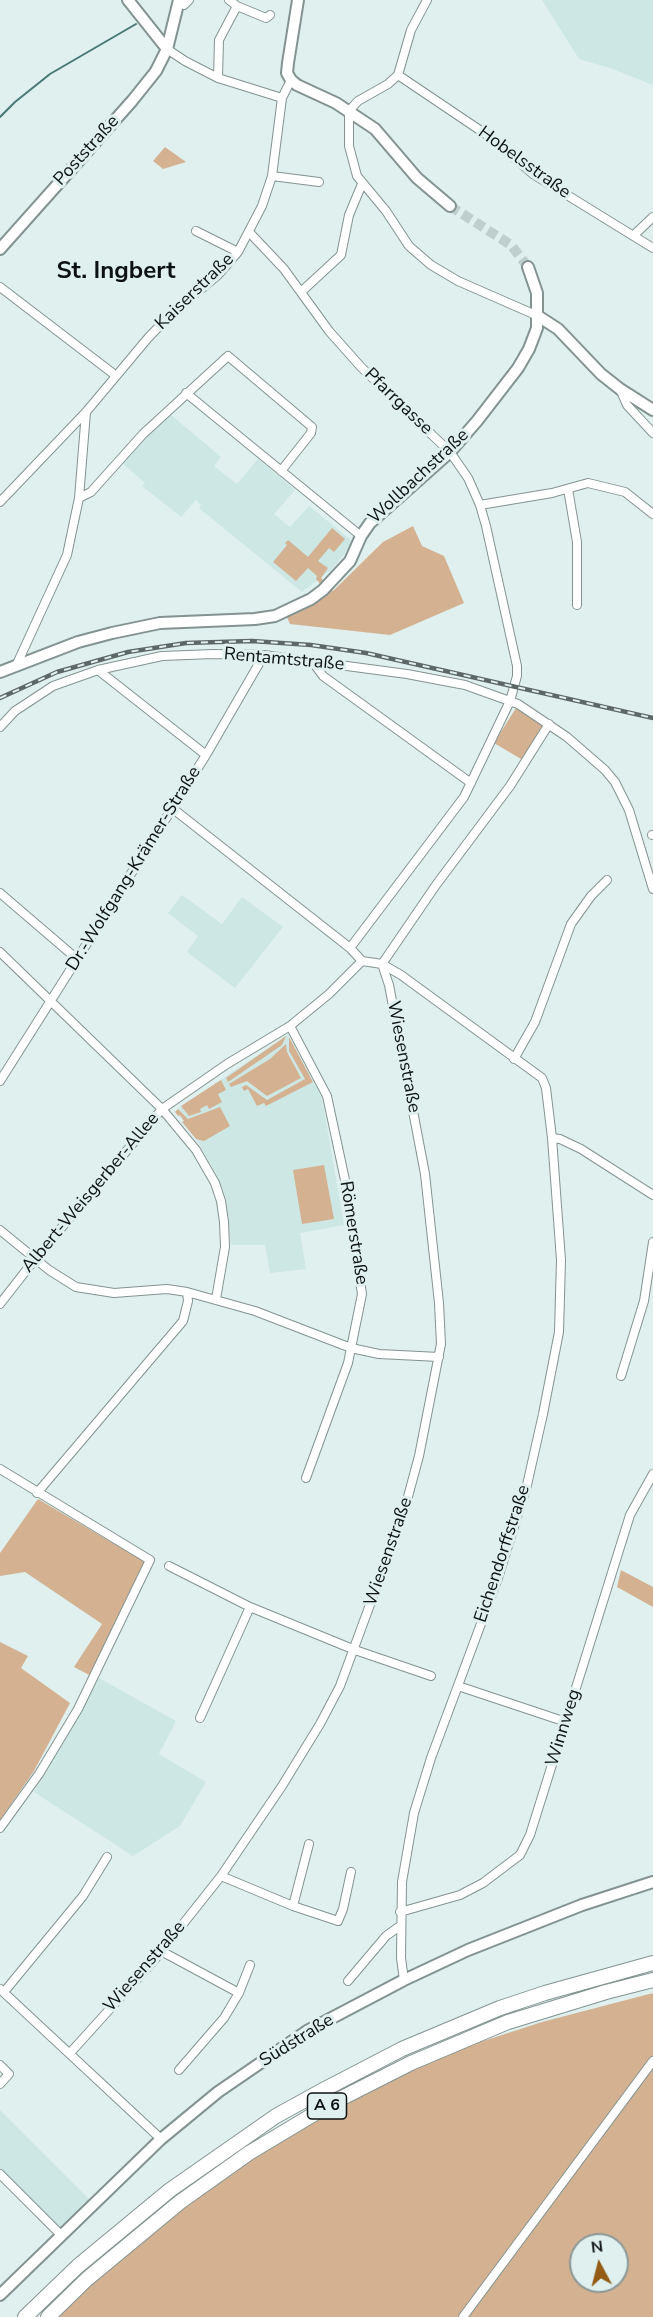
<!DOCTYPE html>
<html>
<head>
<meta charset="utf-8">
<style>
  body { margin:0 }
  #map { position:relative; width:653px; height:2317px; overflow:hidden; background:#dff0ef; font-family:"Nunito Sans",sans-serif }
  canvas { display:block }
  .north { position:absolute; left:569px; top:2233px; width:60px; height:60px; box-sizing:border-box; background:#dff0ef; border:2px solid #8b9796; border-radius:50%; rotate:353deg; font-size:16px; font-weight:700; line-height:24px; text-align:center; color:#0c1211 }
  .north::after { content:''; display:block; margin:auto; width:21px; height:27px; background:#935b14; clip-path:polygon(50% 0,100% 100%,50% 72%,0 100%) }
</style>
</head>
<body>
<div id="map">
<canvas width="653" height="2317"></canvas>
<div class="north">N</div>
</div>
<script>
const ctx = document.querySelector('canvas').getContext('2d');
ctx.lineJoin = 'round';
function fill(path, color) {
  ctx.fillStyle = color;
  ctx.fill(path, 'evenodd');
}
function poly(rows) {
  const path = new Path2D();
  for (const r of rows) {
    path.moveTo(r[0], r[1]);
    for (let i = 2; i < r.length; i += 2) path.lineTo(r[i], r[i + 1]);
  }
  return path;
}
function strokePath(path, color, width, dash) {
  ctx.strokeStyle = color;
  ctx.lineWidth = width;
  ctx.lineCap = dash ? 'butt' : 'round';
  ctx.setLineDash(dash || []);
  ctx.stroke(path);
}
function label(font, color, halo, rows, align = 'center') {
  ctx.font = font + ' "Nunito Sans",sans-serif';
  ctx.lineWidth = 6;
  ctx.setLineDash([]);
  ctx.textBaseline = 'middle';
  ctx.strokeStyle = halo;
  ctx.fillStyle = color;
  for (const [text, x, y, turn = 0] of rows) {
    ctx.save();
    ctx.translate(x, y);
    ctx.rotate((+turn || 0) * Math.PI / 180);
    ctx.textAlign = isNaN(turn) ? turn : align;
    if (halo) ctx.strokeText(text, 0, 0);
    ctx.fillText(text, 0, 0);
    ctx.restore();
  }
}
const built = poly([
  [542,0,653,0,653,85,610,68,579,59],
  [170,414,221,457,214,466,237,484,258,459,295,490,274,514,290,527,309,506,350,539,351,544,347,550,332,569,302,592,199,508,201,505,196,500,181,517,142,486,145,483,121,462],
  [182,895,222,924,242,897,283,927,235,988,187,952,198,936,168,913],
  [288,1035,322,1098,344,1225,300,1233,306,1269,270,1273,265,1245,231,1245,225,1196,217,1175,196,1139,182,1122,184,1121,175,1112,181,1106],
  [99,1678,176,1721,159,1754,206,1782,180,1826,133,1856,34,1792],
  [0,2110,93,2203,61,2235,0,2174]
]);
const green = poly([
  [165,147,186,162,163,169,153,161],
  [413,526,422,546,444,556,464,603,390,635,290,624,286,615,328,593,316,579,317,576,308,568,296,581,273,562,287,545,285,543,288,540,308,557,332,528,345,539,334,552,329,548,318,561,328,568,321,578,333,591,383,542],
  [516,708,545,726,521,759,494,743],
  [286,1036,282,1045,228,1082,226,1078],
  [289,1037,313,1082,266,1106,264,1103,257,1106,248,1089,244,1091,242,1087,246,1085,267,1100,305,1079,289,1051],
  [286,1044,287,1052,301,1078,267,1096,247,1081,231,1087,229,1084,270,1059],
  [221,1080,226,1090,218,1094,222,1102,209,1109,207,1105,200,1109,201,1112,189,1116,181,1106],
  [220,1107,230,1126,204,1141,196,1139,182,1122,184,1121,180,1115,178,1116,175,1112,178,1109,188,1119],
  [324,1165,334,1219,302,1224,293,1170],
  [38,1499,145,1562,93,1677,74,1667,102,1624,25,1572,0,1576,0,1553],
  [621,1570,653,1587,653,1607,617,1587],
  [0,1642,28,1656,21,1668,70,1703,34,1771,0,1820],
  [653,1993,653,2317,54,2317,179,2208,248,2158,345,2100,434,2057,542,2022],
  [581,2245,617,2245,617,2281,581,2281]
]);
const stream = poly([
  [0,117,15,102,50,74,136,24]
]);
const secondaryTunnel = poly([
  [450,206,511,245,528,267]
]);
const street = poly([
  [229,0,237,6,266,18,270,15],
  [427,0,411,30,398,75,388,84,358,101,349,111,349,146,357,176,386,211,409,246,431,265,458,281,538,316],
  [178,2,184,5,189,0],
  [167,49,185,61,218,78,282,98],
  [398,75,490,137,533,174,653,248],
  [218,78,219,40,237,6],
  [272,176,319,182],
  [196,231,238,252],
  [249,232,284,269,329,331,361,367,450,452,468,478,480,505,486,526,517,666,517,676,510,701,464,797,350,948],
  [634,235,653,217],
  [0,287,115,375],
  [301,292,341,255,349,215,362,184],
  [620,389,627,405,653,433],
  [186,393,361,536],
  [568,489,577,542,577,605],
  [79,498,91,492,143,434,228,356,312,427,311,433,281,471],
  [0,502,86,412,148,338,170,315,218,275,238,252,262,206,272,176,282,98,291,80],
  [480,505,552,493,588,483,625,492,653,514],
  [312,661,323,676,471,783],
  [16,666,67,555,79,498,86,412],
  [98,670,206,755],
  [0,727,15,711,53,686,98,670,162,656,213,654,264,655,407,674,465,685,518,704,567,737,605,770,615,782,629,810,653,889],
  [172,808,350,948,362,961],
  [652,835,653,835],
  [0,893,77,959],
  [0,952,162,1109,196,1150,215,1183,221,1201,224,1222,225,1247,216,1299],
  [362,961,382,964,401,975,542,1078,546,1088,552,1138,561,1260,559,1332,543,1414,527,1485,498,1578,431,1758,414,1813,402,1882,401,1958,404,1980],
  [382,964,436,885,510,786,549,724],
  [290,1026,327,1096,345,1180,362,1294,348,1363,306,1478],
  [514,1059,535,1022,571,924,591,896,607,880],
  [0,1081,206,755,264,655],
  [552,1138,560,1139,581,1149,653,1195],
  [0,1230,49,1270,76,1287,114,1293,167,1289,187,1292,255,1311,351,1348,379,1354,439,1357],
  [0,1304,35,1259,162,1109,227,1064,290,1026,329,994,362,961],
  [621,1376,644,1301,653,1242],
  [0,1469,150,1560,78,1709,39,1774,0,1828],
  [37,1493,183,1321,188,1301,187,1292],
  [169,1566,250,1607],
  [458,1686,566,1722],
  [200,1718,250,1607,355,1650,431,1676],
  [221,1876,293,1906,309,1844],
  [293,1906,338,1921,343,1909,351,1872],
  [400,1912,460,1895,483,1883,520,1855,530,1835,630,1515,653,1474],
  [161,1951,239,1993,250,1965],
  [348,1981,386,1936,400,1926],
  [0,1989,161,2139],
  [4,1992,83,1896,107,1857],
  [70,2053,156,1958,221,1876,282,1786,320,1724,340,1686,403,1515,419,1456,441,1344,439,1303,425,1174,389,985,382,964],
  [0,2065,9,2074,0,2084],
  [179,2070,224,2018,239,1993],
  [0,2174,61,2235],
  [463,2317,653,2061]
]);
const secondary = poly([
  [128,0,167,49],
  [298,0,288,63,287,73,291,80,297,85,336,103,375,129,417,178,450,206],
  [0,249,132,101,156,71,167,49,179,0],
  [538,316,558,329,601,374,620,389,653,410],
  [0,672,78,642,112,633,160,623,255,619,275,616,311,599,323,590,350,561,361,536,370,523,450,452,477,421,518,368,529,349,537,328,537,293,528,267],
  [0,2295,161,2139,218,2092,307,2031,404,1980,468,1950,582,1905,653,1882]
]);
const highway = poly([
  [25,2317,78,2266,170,2190,276,2116,325,2089,402,2049,500,2008,545,1993,653,1963],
  [48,2317,87,2279,180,2202,249,2153,334,2102,411,2063,508,2022,606,1992,653,1980]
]);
const rail = poly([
  [0,698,57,672,128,652,186,643,252,641,311,645,366,653,653,718]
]);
const shields = [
  [327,2106,39]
];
const shieldNames = [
  ["A 6",327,2106]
];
const streetNames = [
  ["Poststraße",87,151,-48],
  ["Hobelsstraße",524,163,36],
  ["Kaiserstraße",195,292,-44],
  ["Pfarrgasse",398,402,44],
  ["Wollbachstraße",419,477,-43],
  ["Rentamtstraße",284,660,5],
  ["Dr.-Wolfgang-Krämer-Straße",134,869,-58],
  ["Wiesenstraße",403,1057,79],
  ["Albert-Weisgerber-Allee",91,1193,-50],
  ["Römerstraße",353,1233,81],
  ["Wiesenstraße",389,1552,-71],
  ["Eichendorffstraße",503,1554,-72],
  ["Winnweg",564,1728,-73],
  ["Wiesenstraße",145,1967,-49],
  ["Südstraße",297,2041,-32]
];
const districtNames = [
  ["St. Ingbert",116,272]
];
fill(built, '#cde7e4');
fill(green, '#d4b291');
strokePath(stream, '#497874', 2);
strokePath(secondaryTunnel, '#bfcfce', 10, [10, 5]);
strokePath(street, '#839391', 10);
strokePath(secondary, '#839391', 14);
strokePath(highway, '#839391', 16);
strokePath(street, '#fff', 8);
strokePath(secondary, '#fff', 10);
strokePath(highway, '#fff', 14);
strokePath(rail, '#5d6766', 4.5);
strokePath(rail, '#dff0ef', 2, [7]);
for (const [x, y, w] of shields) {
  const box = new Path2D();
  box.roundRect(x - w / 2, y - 13, w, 26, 4.5);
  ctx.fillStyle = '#dff0ef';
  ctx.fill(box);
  strokePath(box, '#0c1211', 1.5);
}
label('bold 16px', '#0c1211', null, shieldNames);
label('18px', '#0c1211', '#dff0ef', streetNames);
label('bold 24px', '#0c1211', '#dff0ef', districtNames);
</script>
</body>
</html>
